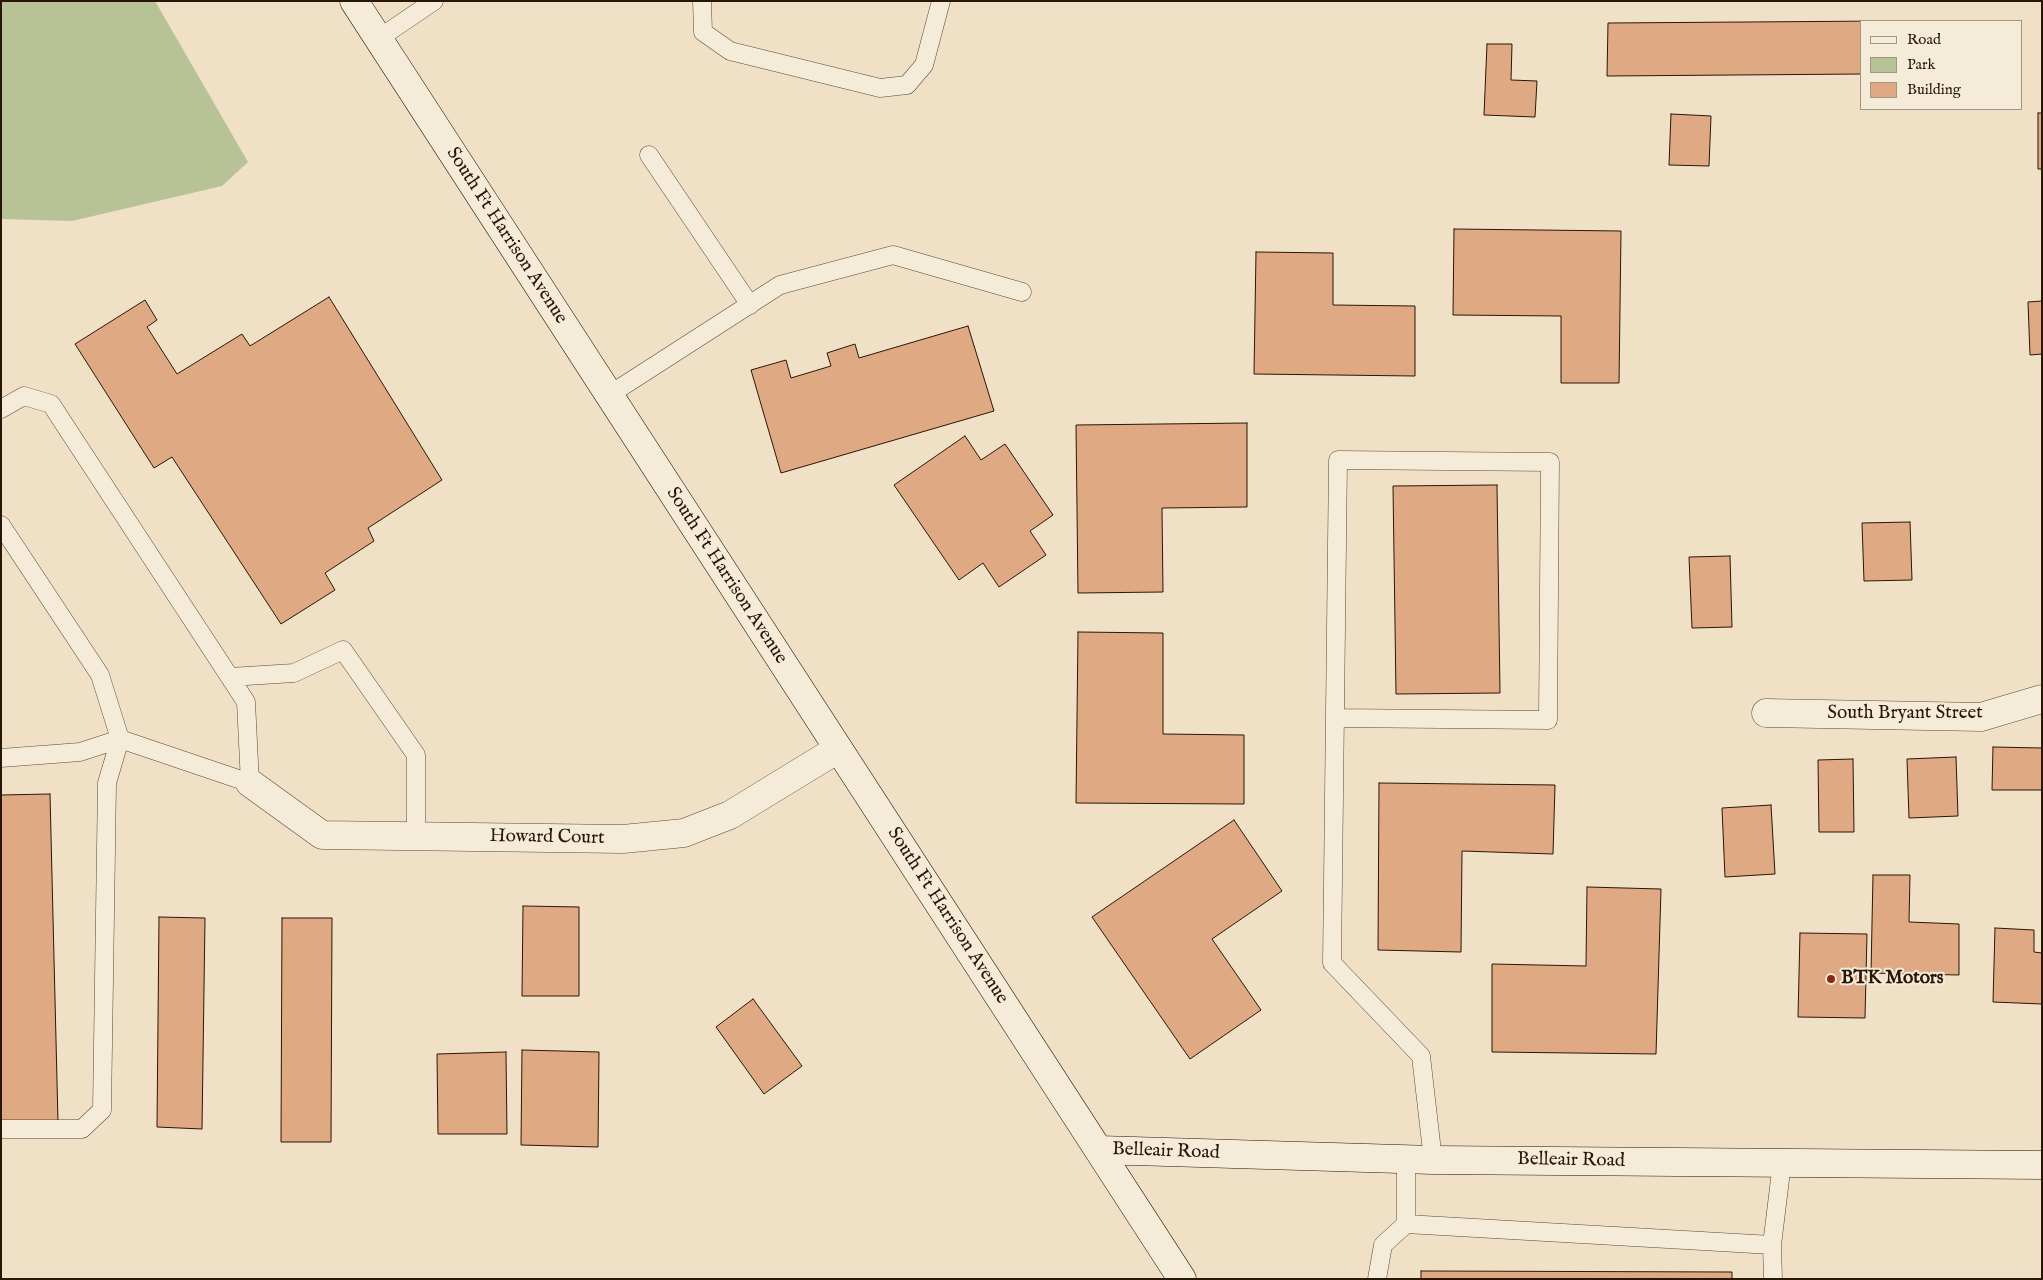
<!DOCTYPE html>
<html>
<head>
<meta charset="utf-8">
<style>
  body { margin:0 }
  #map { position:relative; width:2043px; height:1280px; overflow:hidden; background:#f0e0c5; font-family:"IM FELL English",serif }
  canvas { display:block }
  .frame { position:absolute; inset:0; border:2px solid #291607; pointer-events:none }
  .legend { position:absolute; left:1860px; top:20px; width:162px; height:90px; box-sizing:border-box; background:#f5ebd9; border:1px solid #a39685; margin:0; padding:6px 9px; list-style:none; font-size:15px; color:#291607 }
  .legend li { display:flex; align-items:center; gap:10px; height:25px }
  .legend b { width:25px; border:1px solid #a39685 }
</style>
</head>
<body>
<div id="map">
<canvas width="2043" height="1280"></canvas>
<div class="frame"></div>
<ul class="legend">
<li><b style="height:6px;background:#f5ebd9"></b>Road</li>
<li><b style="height:14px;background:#b7c396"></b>Park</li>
<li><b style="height:14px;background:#dfaa83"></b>Building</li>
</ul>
</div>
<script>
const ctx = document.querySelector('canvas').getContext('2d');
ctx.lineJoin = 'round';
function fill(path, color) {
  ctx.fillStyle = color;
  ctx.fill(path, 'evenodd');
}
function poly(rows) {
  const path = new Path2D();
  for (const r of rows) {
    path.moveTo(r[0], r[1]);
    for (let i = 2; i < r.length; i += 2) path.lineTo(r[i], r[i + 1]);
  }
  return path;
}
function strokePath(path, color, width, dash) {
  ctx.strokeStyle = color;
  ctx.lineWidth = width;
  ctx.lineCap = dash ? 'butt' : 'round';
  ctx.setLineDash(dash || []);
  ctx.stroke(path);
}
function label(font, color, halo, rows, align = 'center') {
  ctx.font = font + ' "IM FELL English",serif';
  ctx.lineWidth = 4;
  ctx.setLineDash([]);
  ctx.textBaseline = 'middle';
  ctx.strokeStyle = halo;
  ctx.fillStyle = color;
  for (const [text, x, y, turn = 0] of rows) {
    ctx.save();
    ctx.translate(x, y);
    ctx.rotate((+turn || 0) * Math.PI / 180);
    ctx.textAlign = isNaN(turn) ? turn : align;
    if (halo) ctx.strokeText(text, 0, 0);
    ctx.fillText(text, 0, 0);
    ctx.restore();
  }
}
const green = poly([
  [1,1,155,1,248,162,222,186,72,221,1,219]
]);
const building = poly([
  [1862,21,1862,74,1607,76,1608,23,1883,21,1862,21],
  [1487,44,1512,44,1511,80,1537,81,1535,117,1484,115,1487,44],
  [2038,113,2042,113,2042,169,2038,169,2038,113],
  [1671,114,1711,116,1709,166,1669,165,1671,114],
  [1454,229,1621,231,1619,383,1561,383,1561,316,1453,315,1454,229],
  [1256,252,1333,253,1333,305,1415,306,1415,376,1254,374,1256,252],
  [329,297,442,480,368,528,374,541,325,573,335,590,281,624,172,457,154,468,75,344,145,300,157,320,147,327,177,374,242,334,250,346,329,297],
  [2042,301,2042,354,2030,355,2028,302,2042,301],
  [968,326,994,411,781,473,751,370,786,360,791,378,831,366,827,353,855,344,859,358,968,326],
  [1247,423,1247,507,1162,508,1163,592,1078,593,1076,425,1247,423],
  [965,436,981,460,1005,444,1053,515,1030,531,1046,555,999,587,983,563,959,580,894,485,965,436],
  [1497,485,1500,693,1396,694,1393,486,1497,485],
  [1910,522,1912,580,1864,581,1862,523,1910,522],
  [1730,556,1732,627,1692,628,1689,557,1730,556],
  [1078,632,1163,633,1163,734,1244,735,1244,804,1076,803,1078,632],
  [1993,747,2042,748,2042,790,1992,790,1993,747],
  [1956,757,1958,816,1909,818,1907,759,1956,757],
  [1853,759,1854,832,1819,832,1818,760,1853,759],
  [1379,783,1555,785,1553,854,1462,851,1461,952,1378,950,1379,783],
  [50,794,58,1122,1,1123,1,795,50,794],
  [1771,805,1775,874,1725,877,1722,808,1771,805],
  [1234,820,1282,891,1212,939,1261,1010,1190,1059,1092,917,1234,820],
  [1873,875,1910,875,1909,922,1959,924,1959,975,1871,973,1873,875],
  [1587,887,1661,889,1656,1054,1492,1052,1492,964,1586,966,1587,887],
  [523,906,579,907,579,996,522,996,523,906],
  [159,917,205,918,202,1129,157,1127,159,917],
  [282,918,332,918,331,1142,281,1142,282,918],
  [1995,928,2034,930,2034,952,2042,953,2042,1004,1993,1002,1995,928],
  [1800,933,1867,934,1865,1018,1798,1017,1800,933],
  [753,999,802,1066,764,1094,716,1027,753,999],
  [522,1050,599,1052,598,1147,521,1145,522,1050],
  [506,1052,507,1134,438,1134,437,1054,506,1052],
  [1421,1271,1732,1272,1732,1279,1421,1279,1421,1271]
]);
const service = poly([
  [702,1,703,32,730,51,880,88,907,85,924,65,941,1],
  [378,39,434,1],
  [649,155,750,305],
  [609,395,780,285,893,255,1022,292],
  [1,409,24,396,51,404,246,702,250,783,120,739,100,675,1,525],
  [230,677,294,673,343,650,416,755,416,836],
  [1335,718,1548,720,1550,462,1338,460,1332,963,1421,1056,1433,1160],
  [1,758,80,752,120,739],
  [1,1129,82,1129,102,1110,107,783,120,739],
  [1406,1159,1406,1224],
  [1377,1279,1383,1245,1406,1224,1772,1245],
  [1773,1279,1772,1245,1782,1163]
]);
const minor = poly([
  [1766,713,1981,717,2042,699],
  [250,783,322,835,623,839,684,833,730,815,838,749]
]);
const secondary = poly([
  [354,1,1182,1279],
  [1100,1150,1433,1160,2042,1165]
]);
const markers = [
  [1831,979,5,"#8f2418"]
];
const streetNames = [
  ["South Ft Harrison Avenue",506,236,57],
  ["South Ft Harrison Avenue",726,576,57],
  ["South Bryant Street",1905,714],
  ["Howard Court",547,838,1],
  ["South Ft Harrison Avenue",947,916,57],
  ["Belleair Road",1166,1152,2],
  ["Belleair Road",1571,1161,1]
];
const poiNames = [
  ["BTK Motors",1841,979]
];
fill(green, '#b7c396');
fill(building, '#dfaa83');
strokePath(building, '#291607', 1);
strokePath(service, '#5b4836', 19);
strokePath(minor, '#5b4836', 29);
strokePath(secondary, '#291607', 29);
strokePath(service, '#f5ebd9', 18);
strokePath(minor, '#f5ebd9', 28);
strokePath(secondary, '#f5ebd9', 28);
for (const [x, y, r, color] of markers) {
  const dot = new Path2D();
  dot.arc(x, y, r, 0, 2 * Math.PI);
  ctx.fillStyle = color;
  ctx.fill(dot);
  strokePath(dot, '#f5ebd9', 2);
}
label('19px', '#291607', '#f5ebd9', streetNames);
label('bold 19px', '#291607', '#f5ebd9', poiNames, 'left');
</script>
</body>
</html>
